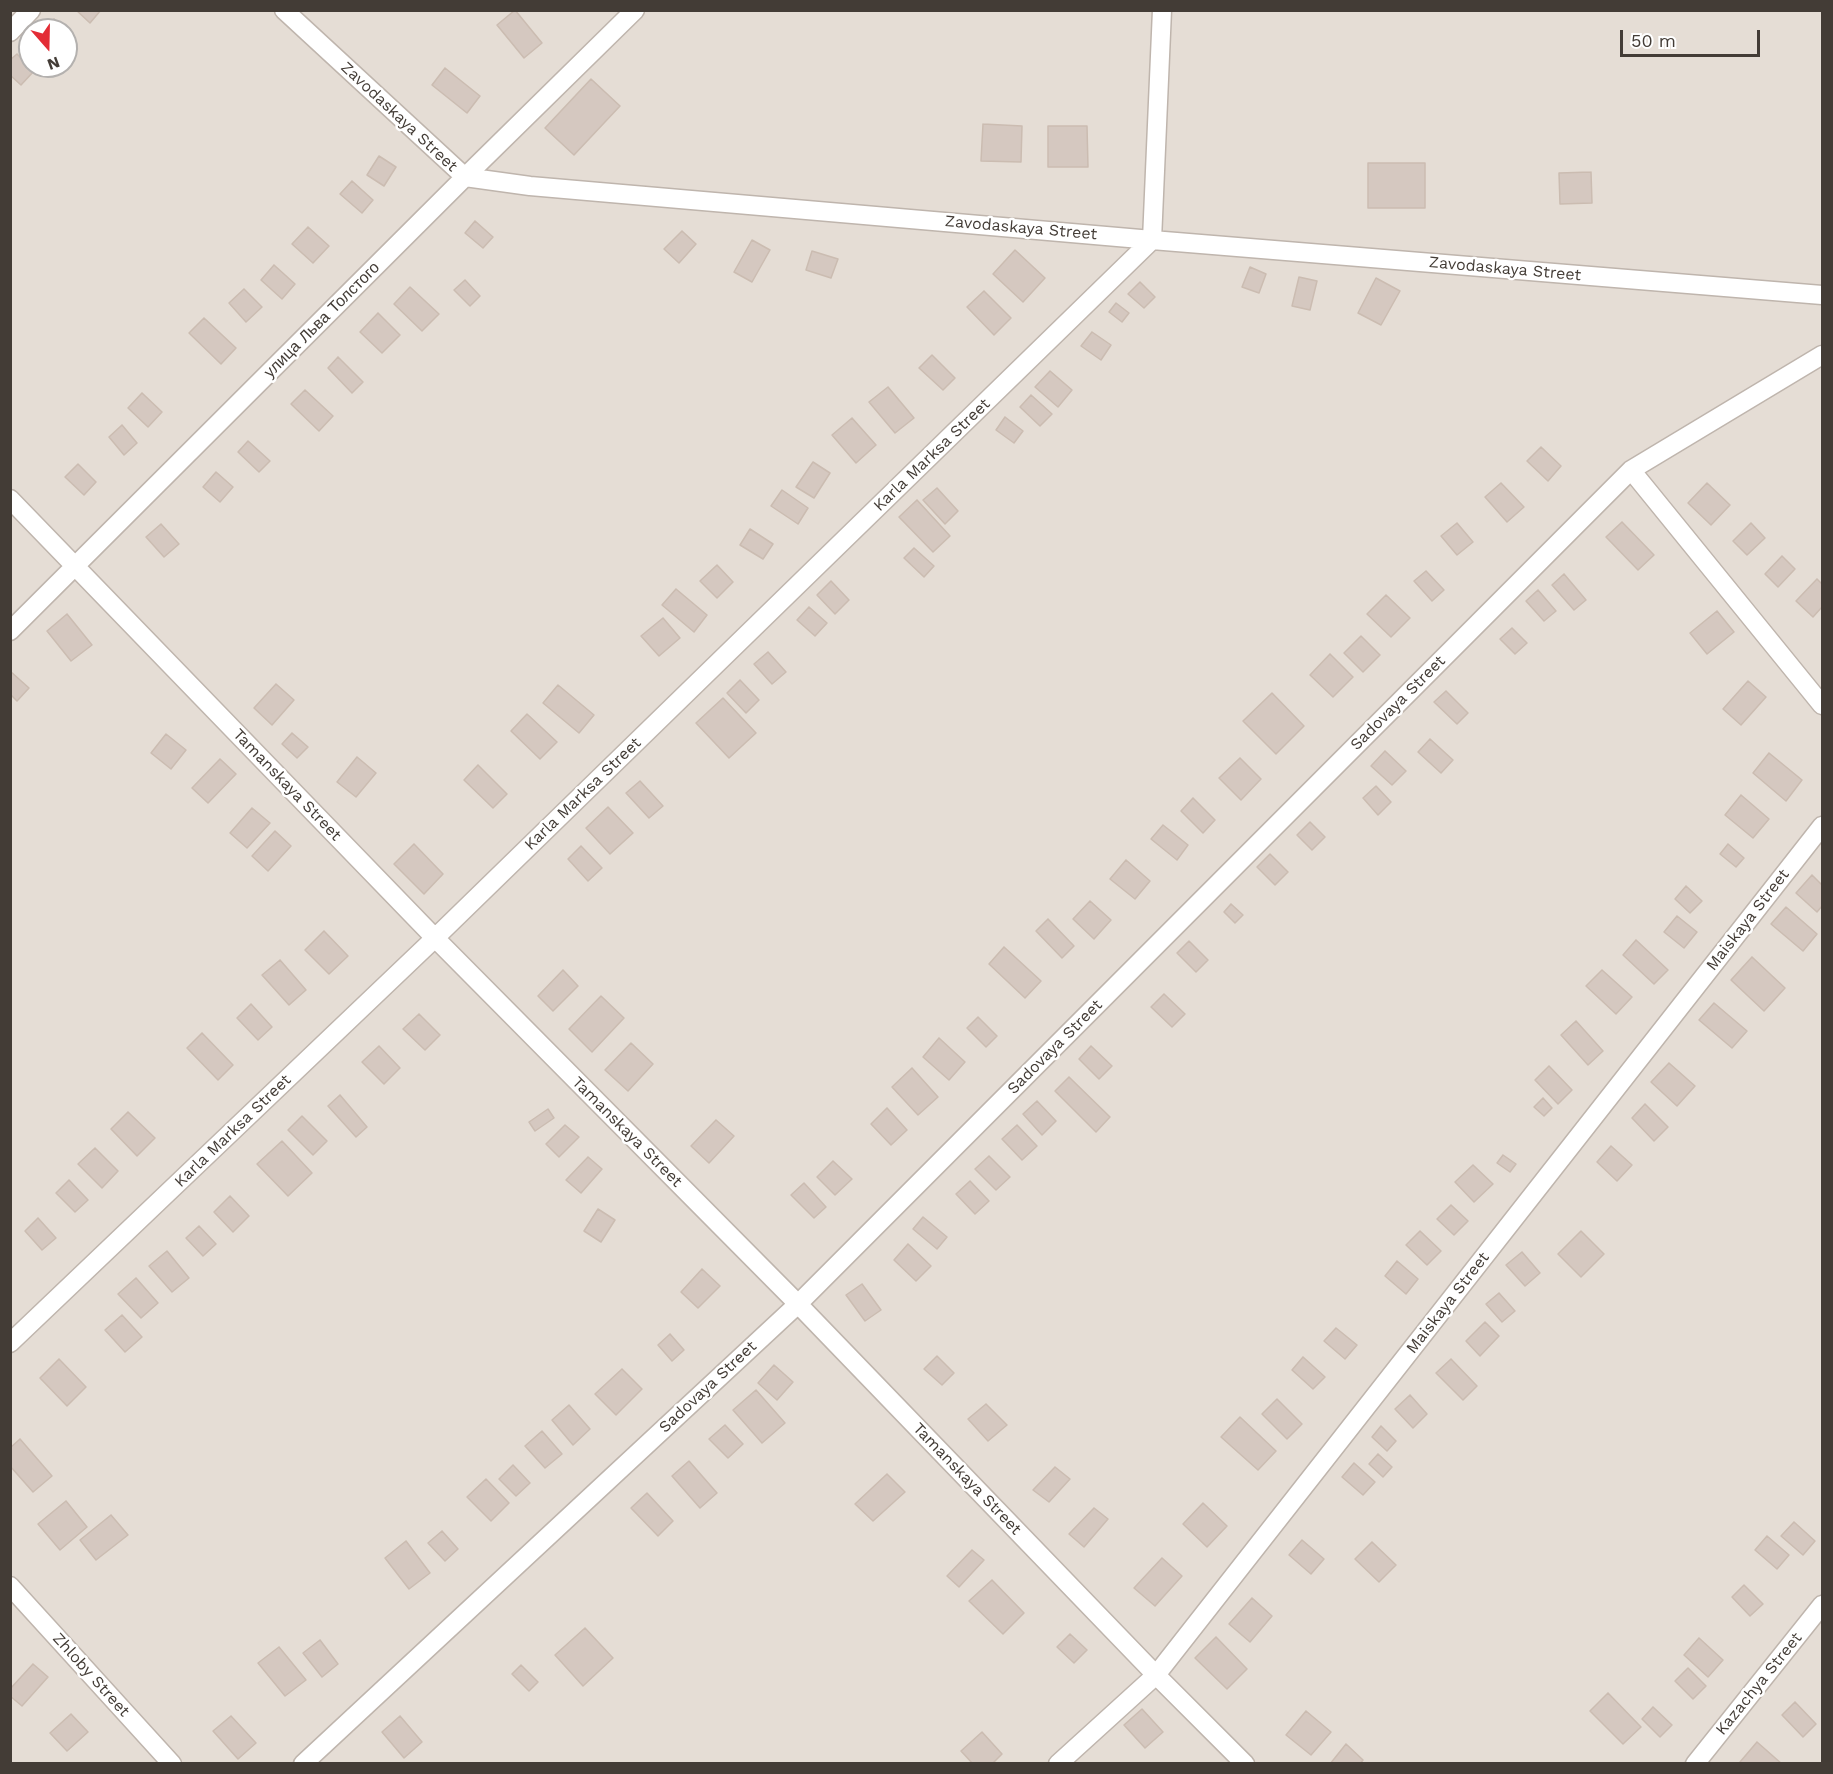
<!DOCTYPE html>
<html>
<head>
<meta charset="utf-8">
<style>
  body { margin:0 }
  #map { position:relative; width:1833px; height:1774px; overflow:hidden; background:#f1ece6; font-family:"Work Sans",sans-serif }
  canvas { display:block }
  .frame { position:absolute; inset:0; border:12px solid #433c36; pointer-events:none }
  .north { position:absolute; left:18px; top:18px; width:60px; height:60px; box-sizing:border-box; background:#fff; border:2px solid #b4b1af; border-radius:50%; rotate:160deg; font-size:16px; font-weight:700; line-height:24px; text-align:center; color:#433c36 }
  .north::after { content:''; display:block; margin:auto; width:21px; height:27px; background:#e32c35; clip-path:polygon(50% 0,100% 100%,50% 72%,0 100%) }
  .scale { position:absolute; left:1620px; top:30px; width:140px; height:27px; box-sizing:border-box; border:3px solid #433c36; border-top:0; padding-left:8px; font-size:18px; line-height:21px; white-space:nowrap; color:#433c36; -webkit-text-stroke:4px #fff; paint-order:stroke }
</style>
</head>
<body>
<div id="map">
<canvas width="1833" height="1774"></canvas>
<div class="frame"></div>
<div class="north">N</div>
<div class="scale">50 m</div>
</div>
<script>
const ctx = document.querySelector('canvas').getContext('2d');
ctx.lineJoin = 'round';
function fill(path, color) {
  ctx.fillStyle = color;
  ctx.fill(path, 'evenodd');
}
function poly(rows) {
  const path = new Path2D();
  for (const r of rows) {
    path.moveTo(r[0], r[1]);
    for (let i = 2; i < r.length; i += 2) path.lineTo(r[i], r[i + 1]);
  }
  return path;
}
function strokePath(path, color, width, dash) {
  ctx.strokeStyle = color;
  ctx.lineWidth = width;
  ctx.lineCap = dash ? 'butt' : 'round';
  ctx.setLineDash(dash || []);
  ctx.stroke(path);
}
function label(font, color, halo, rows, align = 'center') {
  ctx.font = font + ' "Work Sans",sans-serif';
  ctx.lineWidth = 5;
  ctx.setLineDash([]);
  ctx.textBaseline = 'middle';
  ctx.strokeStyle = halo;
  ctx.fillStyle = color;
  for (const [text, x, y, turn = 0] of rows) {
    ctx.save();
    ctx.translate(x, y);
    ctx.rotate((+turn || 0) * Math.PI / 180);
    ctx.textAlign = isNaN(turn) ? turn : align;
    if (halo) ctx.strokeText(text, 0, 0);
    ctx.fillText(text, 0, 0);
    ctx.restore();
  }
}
const residential = poly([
  [11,11,1822,11,1822,1763,11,1763],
  [30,30,66,30,66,66,30,66]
]);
const building = poly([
  [76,10,101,10,90,23,76,10],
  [515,10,542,43,524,58,497,25,515,10],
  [54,19,64,30,42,30,54,19],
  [17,54,34,71,21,85,10,75,10,60,17,54],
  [445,68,480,96,467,113,432,85,445,68],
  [591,79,620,106,574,155,545,128,591,79],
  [983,124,1022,126,1021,162,981,161,983,124],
  [1048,126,1087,126,1088,167,1048,167,1048,126],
  [379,156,396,167,384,186,367,175,379,156],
  [1368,163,1425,163,1425,208,1368,208,1368,163],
  [1591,172,1592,203,1560,204,1559,173,1591,172],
  [352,181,373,200,362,213,340,194,352,181],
  [475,221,493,237,483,248,465,233,475,221],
  [308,227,329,246,313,263,292,244,308,227],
  [682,231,696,244,679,263,664,249,682,231],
  [752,240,770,250,752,282,734,272,752,240],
  [1015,250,1045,278,1023,302,993,274,1015,250],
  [812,251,838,259,831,278,806,270,812,251],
  [274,265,295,284,282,299,261,280,274,265],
  [1250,267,1266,274,1259,293,1242,287,1250,267],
  [1299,277,1317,281,1310,310,1292,306,1299,277],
  [1376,278,1400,291,1381,325,1358,313,1376,278],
  [465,280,480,296,470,306,454,290,465,280],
  [1140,282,1155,297,1144,308,1128,294,1140,282],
  [410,287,439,314,422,331,394,304,410,287],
  [244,289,262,307,246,322,229,303,244,289],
  [984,291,1011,318,994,335,967,307,984,291],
  [1116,303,1129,313,1122,322,1109,312,1116,303],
  [378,313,400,335,382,353,360,332,378,313],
  [204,318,236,348,221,364,189,333,204,318],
  [1092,332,1111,345,1101,360,1081,346,1092,332],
  [932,355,955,378,943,390,919,368,932,355],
  [338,357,363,382,352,393,328,368,338,357],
  [1050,371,1072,390,1058,407,1035,387,1050,371],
  [888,387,914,418,895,433,869,402,888,387],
  [305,390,333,416,319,431,291,404,305,390],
  [142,393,162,412,148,427,128,408,142,393],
  [1031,395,1052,414,1040,426,1020,407,1031,395],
  [1005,417,1023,431,1014,443,996,430,1005,417],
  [852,418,876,445,856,463,832,435,852,418],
  [122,425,137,443,124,455,109,437,122,425],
  [248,441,270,461,259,472,238,452,248,441],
  [1541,447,1561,466,1548,481,1527,461,1541,447],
  [813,462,830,473,814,498,796,487,813,462],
  [78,464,96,482,84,495,65,477,78,464],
  [216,472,233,487,220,502,203,487,216,472],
  [1501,483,1524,507,1507,522,1485,497,1501,483],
  [1707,483,1730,505,1711,525,1688,503,1707,483],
  [937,488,958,511,945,524,923,500,937,488],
  [782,490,808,508,798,524,771,506,782,490],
  [917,500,950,536,933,552,899,517,917,500],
  [1622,522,1654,555,1638,570,1606,537,1622,522],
  [1457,523,1473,542,1457,555,1441,536,1457,523],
  [1751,523,1765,538,1747,555,1733,541,1751,523],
  [161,524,179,544,164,557,146,537,161,524],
  [750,529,773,544,763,559,740,545,750,529],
  [914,548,934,566,924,577,904,558,914,548],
  [1782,556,1795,569,1778,587,1765,574,1782,556],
  [717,565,733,582,717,598,700,581,717,565],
  [1426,571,1444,590,1432,601,1414,581,1426,571],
  [1564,574,1586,600,1574,610,1552,585,1564,574],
  [1817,579,1822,584,1822,607,1813,617,1796,601,1817,579],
  [831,581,849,600,835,614,817,595,831,581],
  [676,589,707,615,694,632,662,605,676,589],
  [1538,590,1556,611,1544,621,1526,601,1538,590],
  [1386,595,1410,618,1391,637,1367,614,1386,595],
  [809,607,827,623,815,636,797,620,809,607],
  [1717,611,1734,632,1707,654,1690,633,1717,611],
  [67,614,92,645,71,661,47,631,67,614],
  [663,618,680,638,659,656,641,636,663,618],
  [1512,628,1527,643,1515,654,1500,639,1512,628],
  [1361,636,1380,655,1363,672,1344,653,1361,636],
  [768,652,786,672,772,684,754,664,768,652],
  [1330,654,1353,677,1333,697,1310,675,1330,654],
  [10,671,29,688,17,701,10,694,10,671],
  [740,680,759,700,746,713,727,693,740,680],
  [1748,681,1766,697,1741,725,1723,709,1748,681],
  [276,684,294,700,272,725,254,708,276,684],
  [558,685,594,715,579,733,543,703,558,685],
  [1446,691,1468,713,1457,724,1434,702,1446,691],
  [1272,693,1304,726,1276,754,1243,721,1272,693],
  [723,698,756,733,729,758,696,723,723,698],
  [527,714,557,742,540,759,511,731,527,714],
  [292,733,308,747,297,758,282,744,292,733],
  [166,734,186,750,171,769,151,753,166,734],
  [1430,739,1453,760,1441,773,1418,752,1430,739],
  [1385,751,1406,771,1392,785,1371,766,1385,751],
  [1769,753,1802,780,1786,801,1753,773,1769,753],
  [357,757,376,773,356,797,337,782,357,757],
  [1240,758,1261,779,1241,800,1219,778,1240,758],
  [220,759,236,774,208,803,192,788,220,759],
  [478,765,507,794,493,808,464,780,478,765],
  [640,781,663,806,649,818,626,793,640,781],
  [1376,786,1391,802,1378,815,1363,798,1376,786],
  [1741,795,1769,819,1753,838,1725,815,1741,795],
  [1193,798,1215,820,1203,833,1181,811,1193,798],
  [608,807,633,833,610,854,586,828,608,807],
  [252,808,270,823,247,848,230,833,252,808],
  [1310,822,1325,837,1312,850,1297,835,1310,822],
  [1163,825,1188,845,1177,860,1151,839,1163,825],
  [275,831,291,846,268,871,252,856,275,831],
  [414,844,443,874,424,894,394,864,414,844],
  [1728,844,1744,858,1736,867,1720,854,1728,844],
  [581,846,602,868,588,881,568,859,581,846],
  [1270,854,1288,872,1275,885,1257,867,1270,854],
  [1126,860,1150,881,1135,899,1110,879,1126,860],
  [1812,875,1822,885,1822,906,1817,912,1796,893,1812,875],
  [1686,886,1702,901,1690,913,1675,899,1686,886],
  [1090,901,1111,920,1094,939,1073,919,1090,901],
  [1231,904,1243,915,1235,923,1224,912,1231,904],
  [1786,907,1817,934,1803,951,1771,924,1786,907],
  [1677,916,1697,932,1684,948,1664,932,1677,916],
  [1048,919,1074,946,1062,958,1036,931,1048,919],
  [324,931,348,956,329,974,305,950,324,931],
  [1636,940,1668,970,1654,984,1623,955,1636,940],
  [1189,941,1208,960,1196,972,1177,953,1189,941],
  [1004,947,1041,981,1025,998,989,964,1004,947],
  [1752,957,1785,988,1764,1011,1731,980,1752,957],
  [280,960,306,990,289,1005,262,975,280,960],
  [563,970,578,986,553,1011,538,996,563,970],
  [1602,970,1632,997,1616,1014,1586,986,1602,970],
  [1164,994,1185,1014,1172,1027,1151,1007,1164,994],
  [601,996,624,1018,592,1052,569,1029,601,996],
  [1714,1003,1747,1031,1732,1048,1699,1020,1714,1003],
  [251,1004,272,1027,258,1040,237,1018,251,1004],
  [419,1014,440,1035,425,1050,403,1029,419,1014],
  [978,1017,997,1036,986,1047,967,1028,978,1017],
  [1576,1021,1603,1051,1588,1065,1561,1035,1576,1021],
  [202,1033,233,1065,218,1080,187,1048,202,1033],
  [939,1038,965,1062,949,1080,923,1057,939,1038],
  [631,1043,653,1064,628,1091,605,1070,631,1043],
  [379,1046,400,1068,384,1084,362,1062,379,1046],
  [1091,1046,1112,1066,1099,1079,1079,1059,1091,1046],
  [1669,1063,1695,1086,1677,1106,1651,1082,1669,1063],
  [1549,1066,1572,1090,1558,1104,1535,1080,1549,1066],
  [912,1068,938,1097,918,1115,892,1087,912,1068],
  [1069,1077,1110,1117,1096,1132,1055,1091,1069,1077],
  [340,1095,367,1127,356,1137,328,1106,340,1095],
  [1543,1098,1552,1108,1544,1116,1534,1107,1543,1098],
  [1037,1101,1056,1121,1042,1135,1023,1114,1037,1101],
  [1645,1104,1668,1127,1654,1141,1632,1118,1645,1104],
  [887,1108,907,1130,891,1145,871,1124,887,1108],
  [548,1109,554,1118,535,1131,529,1122,548,1109],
  [128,1112,155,1138,137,1156,111,1129,128,1112],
  [302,1116,327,1141,313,1155,288,1130,302,1116],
  [716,1120,734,1136,709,1163,691,1146,716,1120],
  [565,1125,579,1137,559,1157,546,1144,565,1125],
  [1017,1125,1037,1146,1022,1160,1002,1139,1017,1125],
  [282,1141,312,1173,288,1196,257,1164,282,1141],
  [1611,1146,1632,1165,1617,1181,1597,1162,1611,1146],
  [95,1148,118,1171,102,1188,78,1164,95,1148],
  [1503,1155,1516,1164,1510,1172,1497,1163,1503,1155],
  [989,1156,1010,1177,996,1190,975,1169,989,1156],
  [588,1157,602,1169,581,1193,566,1180,588,1157],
  [833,1161,852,1179,835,1195,817,1177,833,1161],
  [1473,1165,1493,1184,1474,1202,1455,1182,1473,1165],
  [69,1180,88,1200,75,1212,56,1193,69,1180],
  [970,1181,989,1201,975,1214,956,1194,970,1181],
  [804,1183,826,1207,814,1218,791,1195,804,1183],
  [230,1196,249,1216,233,1232,214,1212,230,1196],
  [1451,1205,1468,1221,1454,1235,1437,1219,1451,1205],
  [598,1209,615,1220,601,1242,584,1231,598,1209],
  [923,1217,947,1237,937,1249,913,1229,923,1217],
  [38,1218,56,1238,42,1250,25,1231,38,1218],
  [199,1226,216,1244,203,1256,186,1238,199,1226],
  [1420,1231,1441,1251,1427,1265,1406,1245,1420,1231],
  [1581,1231,1604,1254,1581,1277,1558,1254,1581,1231],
  [908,1244,931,1266,916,1281,894,1260,908,1244],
  [167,1251,189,1278,172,1292,149,1266,167,1251],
  [1522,1252,1540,1273,1525,1286,1506,1265,1522,1252],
  [1397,1261,1418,1279,1406,1294,1385,1276,1397,1261],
  [702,1269,720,1286,698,1308,681,1292,702,1269],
  [136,1278,158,1303,141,1318,118,1294,136,1278],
  [862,1284,881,1310,865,1321,846,1295,862,1284],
  [1499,1293,1515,1311,1502,1322,1486,1304,1499,1293],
  [122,1315,142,1337,125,1352,105,1330,122,1315],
  [1485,1322,1499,1336,1480,1356,1466,1341,1485,1322],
  [1336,1328,1357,1345,1345,1359,1324,1341,1336,1328],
  [670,1334,684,1350,672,1361,658,1345,670,1334],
  [937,1356,954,1373,942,1385,924,1369,937,1356],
  [1303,1357,1325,1377,1313,1389,1292,1370,1303,1357],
  [59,1359,86,1387,67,1406,40,1378,59,1359],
  [1451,1359,1477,1386,1463,1400,1436,1373,1451,1359],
  [774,1365,793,1382,777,1400,758,1383,774,1365],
  [622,1369,642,1389,616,1415,595,1394,622,1369],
  [756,1390,785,1423,762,1443,733,1410,756,1390],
  [1410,1395,1427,1414,1413,1428,1395,1409,1410,1395],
  [1277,1399,1302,1424,1287,1439,1262,1414,1277,1399],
  [986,1404,1007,1425,988,1441,968,1419,986,1404],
  [569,1405,590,1429,573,1445,552,1420,569,1405],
  [1240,1417,1276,1451,1258,1470,1221,1437,1240,1417],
  [725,1425,743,1444,728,1458,709,1439,725,1425],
  [1381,1426,1396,1441,1387,1451,1372,1437,1381,1426],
  [542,1431,562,1454,545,1468,525,1446,542,1431],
  [20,1439,52,1476,33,1492,10,1466,10,1448,20,1439],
  [1378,1454,1392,1467,1383,1477,1369,1464,1378,1454],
  [689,1461,717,1493,700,1508,672,1476,689,1461],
  [1354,1463,1375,1482,1363,1495,1342,1477,1354,1463],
  [513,1465,530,1483,516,1496,499,1479,513,1465],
  [1055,1467,1070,1479,1049,1502,1033,1490,1055,1467],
  [887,1474,905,1492,873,1521,855,1504,887,1474],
  [486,1479,509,1503,491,1521,467,1497,486,1479],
  [647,1493,673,1521,658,1536,631,1508,647,1493],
  [66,1501,87,1527,60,1550,38,1524,66,1501],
  [1203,1503,1227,1526,1207,1547,1183,1524,1203,1503],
  [1094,1508,1108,1519,1084,1547,1069,1534,1094,1508],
  [111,1515,128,1535,96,1560,80,1540,111,1515],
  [1794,1522,1815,1541,1803,1555,1781,1536,1794,1522],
  [442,1531,458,1549,445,1561,428,1543,442,1531],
  [1767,1536,1789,1555,1777,1569,1755,1550,1767,1536],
  [1302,1540,1324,1559,1311,1574,1289,1555,1302,1540],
  [406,1541,430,1573,409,1589,385,1558,406,1541],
  [1372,1542,1396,1565,1379,1582,1355,1559,1372,1542],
  [972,1550,984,1560,959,1587,947,1576,972,1550],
  [1162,1558,1182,1576,1155,1606,1134,1588,1162,1558],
  [992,1580,1024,1613,1003,1634,969,1601,992,1580],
  [1744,1585,1763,1604,1750,1616,1732,1597,1744,1585],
  [1252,1598,1272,1616,1250,1642,1229,1624,1252,1598],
  [585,1628,613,1658,583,1686,555,1655,585,1628],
  [1070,1634,1087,1650,1074,1663,1057,1647,1070,1634],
  [1216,1637,1247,1669,1227,1689,1195,1658,1216,1637],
  [1699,1638,1723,1660,1708,1677,1684,1655,1699,1638],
  [320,1640,338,1664,322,1677,303,1653,320,1640],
  [279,1647,306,1680,285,1696,258,1663,279,1647],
  [33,1664,48,1677,22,1706,10,1696,10,1689,33,1664],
  [521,1665,538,1682,529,1691,512,1674,521,1665],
  [1688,1668,1706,1686,1693,1699,1675,1681,1688,1668],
  [1608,1693,1641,1727,1623,1744,1590,1711,1608,1693],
  [1795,1702,1816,1724,1803,1737,1782,1715,1795,1702],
  [1653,1707,1672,1725,1660,1737,1642,1719,1653,1707],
  [1142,1709,1163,1732,1145,1748,1124,1725,1142,1709],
  [1306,1711,1331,1732,1311,1755,1286,1735,1306,1711],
  [71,1714,88,1732,67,1751,50,1733,71,1714],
  [231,1716,256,1743,238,1759,213,1731,231,1716],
  [400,1716,422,1742,404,1758,382,1732,400,1716],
  [982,1732,1002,1754,992,1764,973,1764,961,1751,982,1732],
  [1757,1742,1782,1764,1742,1764,1740,1762,1757,1742],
  [1346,1744,1363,1760,1360,1764,1330,1764,1346,1744]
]);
const minor = poly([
  [284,10,465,177,530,186,1152,240,1822,295],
  [10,32,31,10],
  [1631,470,1822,705],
  [10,499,435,938,798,1304,1156,1675,1245,1764],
  [10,631,465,177,635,10],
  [10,1343,435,938,1152,240,1162,10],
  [10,1586,172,1764],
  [303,1764,798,1304,1631,470,1822,355],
  [1058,1764,1156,1675,1822,826],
  [1695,1764,1822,1605]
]);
const streetNames = [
  ["Zavodaskaya Street",399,117,43],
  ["Zavodaskaya Street",1021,228,5],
  ["Zavodaskaya Street",1505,269,5],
  ["улица Льва Толстого",322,320,-45],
  ["Karla Marksa Street",932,455,-44],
  ["Sadovaya Street",1398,703,-45],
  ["Tamanskaya Street",287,785,46],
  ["Karla Marksa Street",583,794,-44],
  ["Maiskaya Street",1748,920,-52],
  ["Sadovaya Street",1055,1047,-45],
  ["Karla Marksa Street",233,1131,-44],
  ["Tamanskaya Street",627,1132,45],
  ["Maiskaya Street",1448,1303,-52],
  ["Sadovaya Street",708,1387,-43],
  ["Tamanskaya Street",967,1479,46],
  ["Zhloby Street",91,1675,48],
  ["Kazachya Street",1759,1684,-51]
];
fill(residential, '#e5ddd5');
fill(building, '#d5c8c0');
strokePath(building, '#cbbcb1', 1.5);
strokePath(minor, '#bfb5ad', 21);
strokePath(minor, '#fff', 18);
label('16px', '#433c36', '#fff', streetNames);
</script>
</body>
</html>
